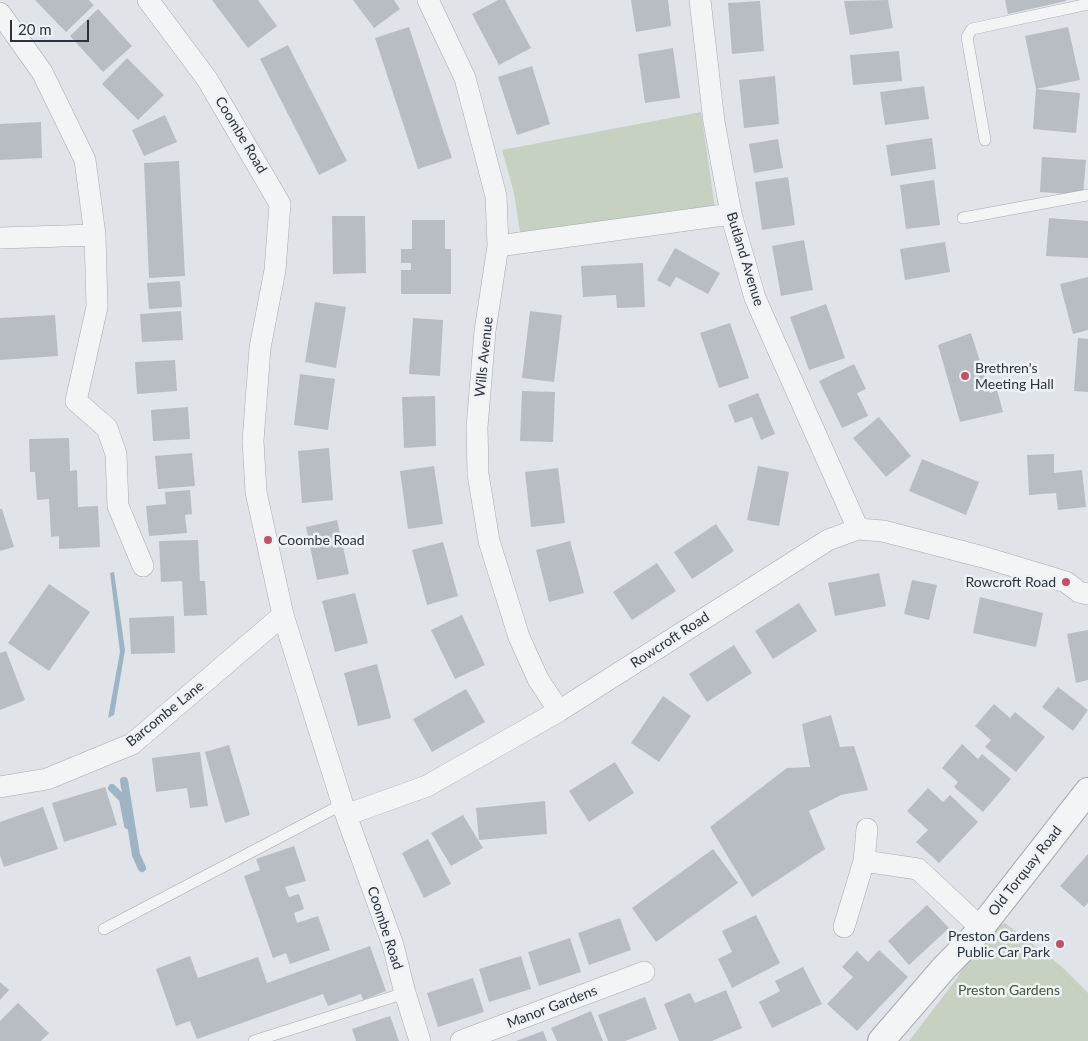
<!DOCTYPE html>
<html>
<head>
<meta charset="utf-8">
<style>
  body { margin:0 }
  #map { position:relative; width:1088px; height:1041px; overflow:hidden; background:#e0e3e8; font-family:Lato,sans-serif }
  canvas { display:block }
  .scale { position:absolute; left:10px; top:20px; width:79px; height:22px; box-sizing:border-box; border:2px solid #2a323d; border-top:0; padding-left:6px; font-size:15px; line-height:18px; white-space:nowrap; color:#2a323d; -webkit-text-stroke:4px #eff2f5; paint-order:stroke }
</style>
</head>
<body>
<div id="map">
<canvas width="1088" height="1041"></canvas>
<div class="scale">20 m</div>
</div>
<script>
const ctx = document.querySelector('canvas').getContext('2d');
ctx.lineJoin = 'round';
function fill(path, color) {
  ctx.fillStyle = color;
  ctx.fill(path, 'evenodd');
}
function poly(rows) {
  const path = new Path2D();
  for (const r of rows) {
    path.moveTo(r[0], r[1]);
    for (let i = 2; i < r.length; i += 2) path.lineTo(r[i], r[i + 1]);
  }
  return path;
}
function strokePath(path, color, width, dash) {
  ctx.strokeStyle = color;
  ctx.lineWidth = width;
  ctx.lineCap = dash ? 'butt' : 'round';
  ctx.setLineDash(dash || []);
  ctx.stroke(path);
}
function label(font, color, halo, rows, align = 'center') {
  ctx.font = font + ' Lato,sans-serif';
  ctx.lineWidth = 5;
  ctx.setLineDash([]);
  ctx.textBaseline = 'middle';
  ctx.strokeStyle = halo;
  ctx.fillStyle = color;
  for (const [text, x, y, turn = 0] of rows) {
    ctx.save();
    ctx.translate(x, y);
    ctx.rotate((+turn || 0) * Math.PI / 180);
    ctx.textAlign = isNaN(turn) ? turn : align;
    if (halo) ctx.strokeText(text, 0, 0);
    ctx.fillText(text, 0, 0);
    ctx.restore();
  }
}
const green = poly([
  [701,112,715,208,520,232,514,193,502,150],
  [1005,923,1060,965,1088,993,1088,1041,909,1041,955,981,980,941,991,929]
]);
const water = poly([
  [114,572,125,650,114,715,108,718,120,652,110,573]
]);
const stream = poly([
  [124,781,136,855,142,868],
  [112,788,123,799,128,825]
]);
const building = poly([
  [35,0,89,0,94,5,66,32],
  [212,0,258,0,277,26,248,48],
  [353,0,394,0,400,9,374,28],
  [498,0,505,0,531,48,499,65,472,14],
  [631,0,668,0,671,26,636,32],
  [888,0,893,28,850,35,844,1],
  [1005,0,1066,0,1066,1,1008,14],
  [760,1,764,51,732,54,728,3],
  [98,9,132,46,103,72,70,36],
  [409,27,452,158,418,169,375,38],
  [1068,27,1080,80,1036,89,1025,36],
  [288,45,347,161,319,175,260,59],
  [673,48,680,98,645,103,638,54],
  [899,51,902,81,853,85,850,55],
  [127,58,164,95,138,120,102,84],
  [532,66,550,124,517,135,498,77],
  [775,76,779,124,744,128,739,80],
  [924,86,929,119,885,125,880,92],
  [1036,89,1080,93,1076,133,1033,129],
  [165,115,177,142,144,156,132,130],
  [41,122,42,158,0,160,0,124],
  [932,138,936,169,891,176,886,145],
  [778,139,783,168,754,173,749,144],
  [1042,157,1086,160,1083,195,1040,192],
  [179,161,185,276,149,278,144,163],
  [788,177,795,225,762,230,755,182],
  [934,180,940,225,906,229,900,185],
  [332,216,365,216,366,273,333,274],
  [1049,218,1088,221,1088,258,1046,256],
  [412,220,445,220,445,249,451,249,451,294,401,294,401,270,411,270,411,263,401,263,401,249,412,249],
  [804,240,813,290,781,296,772,246],
  [945,242,950,272,905,280,900,249],
  [675,248,720,273,708,294,676,277,670,287,657,280],
  [643,263,645,307,617,308,616,295,583,297,581,266],
  [1088,277,1088,330,1073,334,1060,284],
  [180,281,182,307,149,309,147,283],
  [315,302,346,307,336,368,305,362],
  [826,304,845,358,809,370,790,317],
  [181,311,183,340,142,342,140,314],
  [530,311,562,315,554,382,522,378],
  [55,315,58,356,0,360,0,318],
  [413,318,443,320,440,376,409,374],
  [730,323,749,378,719,388,700,333],
  [971,333,990,393,997,390,1003,412,960,422,938,345],
  [1078,338,1088,339,1088,392,1074,391],
  [175,360,177,391,137,394,135,362],
  [854,364,866,389,857,393,868,416,842,428,819,381],
  [300,374,335,379,328,430,294,425],
  [522,391,555,392,553,442,520,441],
  [758,393,775,434,761,440,752,417,735,423,728,405],
  [435,396,436,446,404,448,402,397],
  [188,407,190,439,153,441,151,410],
  [879,417,911,456,886,477,853,438],
  [69,438,70,471,77,470,78,507,98,506,100,547,59,549,59,536,51,537,49,499,37,500,35,472,30,472,29,439],
  [329,448,333,500,302,503,298,451],
  [192,453,195,486,158,489,155,456],
  [1054,454,1054,473,1082,470,1086,507,1058,510,1056,493,1029,495,1027,455],
  [922,459,979,482,966,515,909,491],
  [434,466,443,524,408,529,400,471],
  [758,466,789,472,779,526,747,520],
  [558,468,565,523,531,527,525,472],
  [190,490,192,514,185,515,187,533,149,536,146,506,166,504,165,492],
  [0,509,2,509,14,547,0,551],
  [337,520,349,574,317,580,306,527],
  [716,524,734,551,692,579,674,552],
  [198,540,200,581,205,581,207,615,184,616,182,581,161,582,159,541],
  [570,541,584,593,549,602,536,550],
  [443,542,458,596,427,605,412,550],
  [657,563,676,591,632,620,613,592],
  [879,573,886,606,835,616,828,583],
  [912,580,937,585,929,620,904,614],
  [49,584,90,612,49,671,8,643],
  [355,593,368,643,335,652,322,601],
  [980,597,1043,613,1036,647,973,633],
  [799,603,817,631,773,659,755,631],
  [462,615,485,665,455,679,431,630],
  [174,616,175,653,131,654,129,618],
  [1088,630,1088,680,1076,683,1067,634],
  [734,645,752,673,707,702,689,674],
  [6,651,25,700,0,710,0,653],
  [377,664,391,718,358,726,344,673],
  [1058,687,1088,710,1073,731,1042,707],
  [466,689,485,722,432,752,413,719],
  [663,696,691,716,659,762,631,743],
  [994,704,1010,718,1015,712,1045,737,1016,772,985,747,991,740,975,726],
  [831,715,840,747,854,746,868,790,841,795,809,811,825,849,752,897,710,827,787,768,810,767,802,724],
  [962,744,978,759,982,754,1011,779,983,812,954,787,958,782,942,768],
  [229,745,250,815,225,823,205,752],
  [200,752,208,806,190,808,187,788,156,792,152,758],
  [615,762,634,793,589,822,569,791],
  [105,787,117,825,64,842,52,803],
  [928,788,943,802,950,795,978,822,939,863,916,842,928,830,907,811],
  [545,801,547,834,479,840,476,808],
  [43,807,58,849,4,867,0,855,0,822],
  [463,815,483,848,451,866,431,833],
  [428,839,451,884,424,898,402,853],
  [294,846,306,881,285,887,289,897,299,894,304,909,294,913,297,923,318,916,330,950,290,964,286,953,273,958,244,876,260,870,256,859],
  [713,849,738,883,656,942,632,908],
  [1088,854,1088,903,1084,907,1060,886],
  [927,905,949,928,909,965,888,941],
  [756,915,780,963,732,988,718,959,732,952,722,931],
  [620,918,631,950,589,965,578,933],
  [570,938,581,972,539,986,528,952],
  [370,946,386,991,363,1000,361,994,328,1006,323,994,197,1039,190,1021,176,1026,156,969,190,956,198,978,258,957,267,983],
  [879,950,908,977,857,1031,827,1004,853,977,842,967,857,951,868,962],
  [521,956,531,989,489,1002,479,969],
  [803,967,822,1004,772,1028,759,1002,780,991,775,981],
  [473,978,484,1012,438,1027,427,993],
  [0,982,9,990,0,1000],
  [726,990,742,1028,712,1041,679,1041,664,1004,690,993,695,1003],
  [645,997,657,1029,625,1041,608,1041,598,1015],
  [18,1003,49,1033,41,1041,0,1041,0,1021],
  [591,1011,603,1041,557,1041,551,1028],
  [390,1016,399,1041,356,1041,352,1029],
  [543,1031,547,1041,516,1041]
]);
const service = poly([
  [985,140,967,37,972,29,1088,4],
  [963,218,1088,195],
  [104,929,343,804],
  [254,1041,405,993]
]);
const minor = poly([
  [148,0,207,79,280,204,275,270,260,348,253,441,256,492,283,615,346,815,393,945,405,993,420,1041],
  [428,0,465,78,496,196,498,246,485,331,477,427,478,474,489,541,519,637,538,679,559,711],
  [700,0,714,122,731,214,755,298,858,529],
  [0,13,42,72,85,160,95,235,97,307,76,401,107,428,116,454,118,506,143,566],
  [0,238,95,235],
  [498,246,731,214],
  [0,787,47,779,132,744,283,615],
  [346,815,427,786,559,711,828,540,858,529,883,531,983,557,1066,582,1079,592,1088,594],
  [864,861,867,829],
  [844,927,864,861,918,869,981,928],
  [461,1041,644,972]
]);
const tertiary = poly([
  [881,1041,944,968,973,938,1088,791]
]);
const markers = [
  [965,376,5,"#c15168"],
  [268,540,5,"#c15168"],
  [1066,582,5,"#c15168"],
  [1060,944,5,"#c15168"]
];
const streetNames = [
  ["Coombe Road",241,135,59],
  ["Butland Avenue",745,259,73],
  ["Wills Avenue",484,357,-84],
  ["Rowcroft Road",670,640,-33],
  ["Barcombe Lane",165,714,-39],
  ["Old Torquay Road",1025,871,-52],
  ["Coombe Road",385,928,72],
  ["Manor Gardens",552,1007,-21]
];
const poiNames = [
  ["Brethren's",975,368],
  ["Meeting Hall",975,384],
  ["Coombe Road",278,540],
  ["Rowcroft Road",1056,582,"right"],
  ["Preston Gardens",1050,936,"right"],
  ["Public Car Park",1050,952,"right"]
];
const parkNames = [
  ["Preston Gardens",1009,990]
];
fill(green, '#c7d1c2');
fill(water, '#9eb3c4');
strokePath(stream, '#9eb3c4', 8);
fill(building, '#b8bdc4');
strokePath(service, '#a6aab1', 12);
strokePath(minor, '#a6aab1', 22);
strokePath(tertiary, '#a6aab1', 28);
strokePath(service, '#f2f4f6', 11);
strokePath(minor, '#f2f4f6', 21);
strokePath(tertiary, '#f2f4f6', 26);
for (const [x, y, r, color] of markers) {
  const dot = new Path2D();
  dot.arc(x, y, r, 0, 2 * Math.PI);
  ctx.fillStyle = color;
  ctx.fill(dot);
  strokePath(dot, '#eff2f5', 2);
}
label('14px', '#2a323d', '#eff2f5', streetNames);
label('14px', '#2a323d', '#eff2f5', poiNames, 'left');
label('14px', '#415839', '#eff2f5', parkNames);
</script>
</body>
</html>
